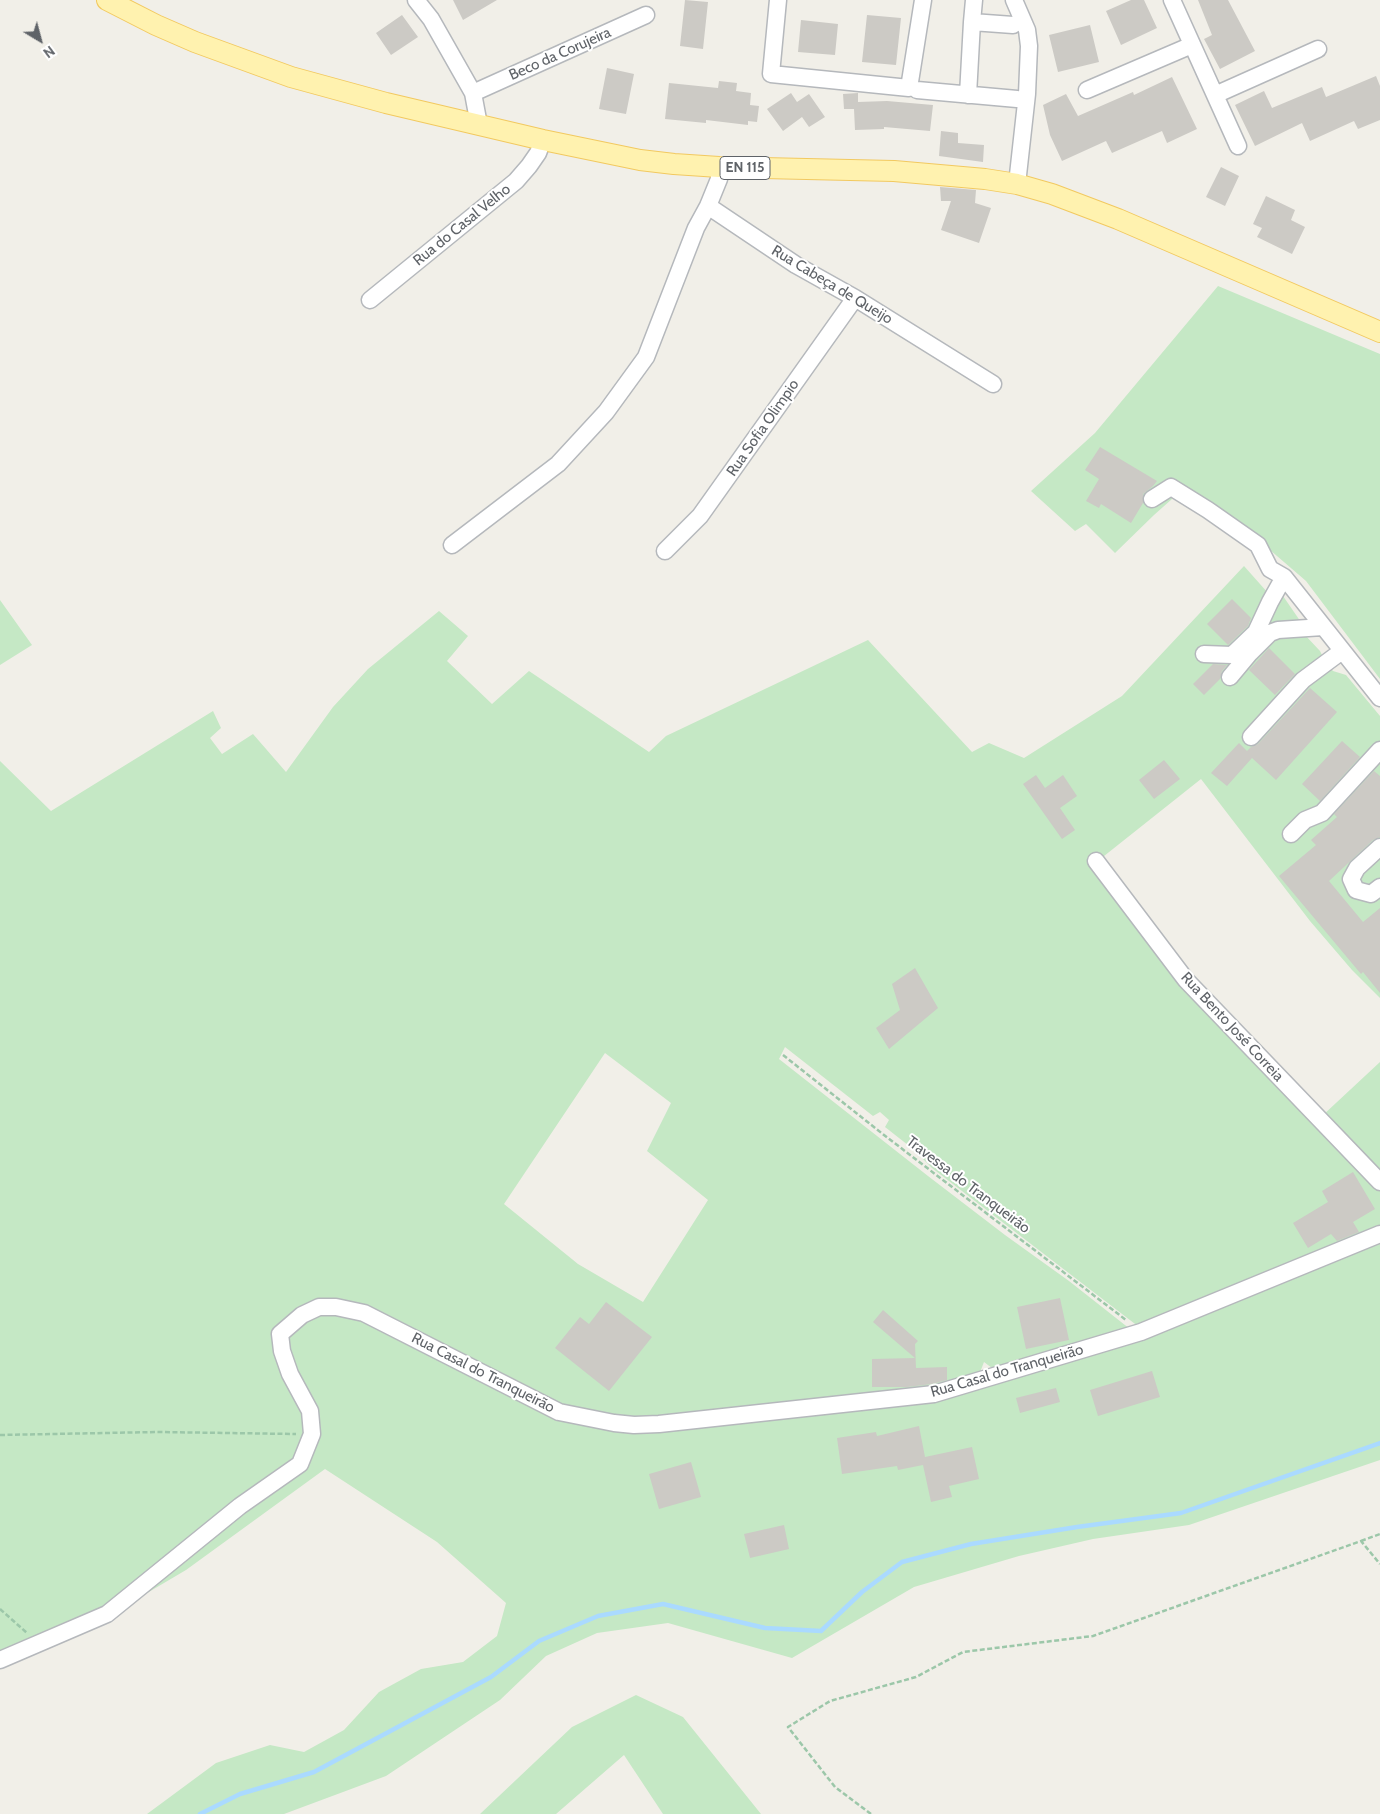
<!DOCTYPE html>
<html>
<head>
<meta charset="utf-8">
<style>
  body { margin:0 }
  #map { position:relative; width:1380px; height:1814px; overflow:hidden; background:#f1efe8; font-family:Cabin,sans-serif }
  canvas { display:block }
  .north { position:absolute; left:15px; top:15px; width:50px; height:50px; -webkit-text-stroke:4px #fff; paint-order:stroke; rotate:143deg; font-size:14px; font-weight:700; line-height:20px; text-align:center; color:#5f6368 }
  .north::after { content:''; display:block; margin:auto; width:18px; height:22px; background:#5f6368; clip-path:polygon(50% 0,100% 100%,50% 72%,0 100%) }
</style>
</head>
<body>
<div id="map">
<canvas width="1380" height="1814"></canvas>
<div class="north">N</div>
</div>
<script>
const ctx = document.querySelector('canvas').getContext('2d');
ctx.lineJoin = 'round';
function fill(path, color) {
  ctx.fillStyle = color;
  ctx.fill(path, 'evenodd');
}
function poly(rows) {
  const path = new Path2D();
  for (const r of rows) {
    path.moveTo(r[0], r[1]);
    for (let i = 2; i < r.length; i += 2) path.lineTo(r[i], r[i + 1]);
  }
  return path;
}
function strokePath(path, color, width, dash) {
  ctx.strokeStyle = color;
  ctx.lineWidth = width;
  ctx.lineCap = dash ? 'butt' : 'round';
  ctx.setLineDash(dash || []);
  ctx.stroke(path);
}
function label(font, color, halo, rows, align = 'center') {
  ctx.font = font + ' Cabin,sans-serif';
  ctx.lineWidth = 4;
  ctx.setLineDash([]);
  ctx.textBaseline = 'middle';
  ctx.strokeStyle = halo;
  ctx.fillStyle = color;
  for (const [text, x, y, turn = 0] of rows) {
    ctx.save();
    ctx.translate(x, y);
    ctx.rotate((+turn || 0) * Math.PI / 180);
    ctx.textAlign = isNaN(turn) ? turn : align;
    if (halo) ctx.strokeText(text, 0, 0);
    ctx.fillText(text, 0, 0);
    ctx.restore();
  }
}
const green = poly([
  [1218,286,1380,354,1380,679,1306,581,1241,525,1181,488,1172,499,1154,515,1115,553,1086,524,1075,531,1031,491,1095,433],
  [1244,566,1268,593,1273,604,1283,596,1305,628,1305,635,1320,651,1326,663,1333,671,1346,675,1380,716,1380,998,1352,970,1310,921,1201,779,1094,864,1380,1189,1380,1226,1307,1259,1139,1327,932,1168,913,1149,885,1127,889,1120,880,1112,873,1116,785,1047,779,1059,928,1176,1005,1235,1069,1281,1130,1329,996,1371,984,1362,979,1375,947,1387,630,1422,559,1412,337,1304,277,1334,307,1412,299,1463,107,1614,0,1659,0,761,51,811,213,711,221,728,210,738,222,754,253,734,286,772,333,707,368,669,439,611,468,636,447,661,492,704,529,671,649,752,666,736,868,640,972,752,989,743,1024,758,1122,696],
  [605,1053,671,1103,647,1151,708,1200,643,1302,578,1264,504,1204],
  [0,600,32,645,0,665],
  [1380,1062,1380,1175,1322,1116],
  [1380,1239,1380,1460,1189,1525,1093,1539,1019,1556,914,1587,792,1658,668,1623,597,1633,546,1656,500,1700,386,1776,284,1814,147,1814,216,1763,270,1745,304,1752,344,1730,379,1692,421,1669,463,1662,497,1636,506,1603,437,1542,325,1469,186,1570,120,1609,271,1487,314,1434,284,1351,291,1326,336,1308,614,1429,929,1401],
  [636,1695,683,1717,761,1814,663,1814,624,1755,556,1814,480,1814,572,1727]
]);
const stream = poly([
  [200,1814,240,1794,314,1772,491,1677,539,1641,598,1616,663,1604,765,1628,821,1631,862,1592,902,1562,971,1544,1077,1527,1181,1513,1380,1443]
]);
const building = poly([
  [453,0,497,0,463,20],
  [685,0,708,2,703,49,680,46],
  [1131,0,1144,0,1157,28,1121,45,1106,11],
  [1198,0,1228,0,1255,51,1220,69,1204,39,1212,35],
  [402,15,418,37,391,55,376,33],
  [867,15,901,18,896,65,862,62],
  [801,20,838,24,835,55,798,52],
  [1090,25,1099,62,1058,72,1049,35],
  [607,68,634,74,626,114,599,109],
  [1376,76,1380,86,1380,120,1358,129,1354,121,1310,141,1302,123,1255,146,1235,105,1264,91,1272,108,1322,87,1326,97],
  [1172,77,1197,129,1167,143,1162,131,1112,153,1106,141,1062,161,1050,135,1043,105,1066,94,1078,116,1133,92,1134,95],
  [719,81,737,83,736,91,751,93,750,105,759,106,757,122,748,121,748,125,706,120,706,123,665,119,669,83,718,88],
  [791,93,797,102,809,94,825,117,809,127,802,117,783,131,767,109],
  [858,93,858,102,887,101,933,105,930,131,884,127,884,129,855,130,854,109,844,109,843,94],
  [941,131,958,133,958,143,984,145,983,162,939,156],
  [1221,167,1239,176,1225,206,1206,197],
  [940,187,976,190,975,203,991,208,979,243,941,230,951,201,941,201],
  [1266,196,1295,210,1291,220,1305,227,1292,254,1257,237,1262,228,1253,224],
  [1100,447,1157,481,1153,486,1143,494,1143,503,1131,523,1101,504,1099,508,1086,501,1099,479,1085,470],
  [1232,599,1251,618,1248,626,1228,645,1207,624],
  [1269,648,1295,674,1275,695,1249,670],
  [1213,664,1227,665,1222,671,1220,679,1204,695,1193,684],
  [1310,688,1337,712,1276,780,1252,758,1227,786,1211,773,1239,743,1247,751,1251,747,1258,744],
  [1342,741,1360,757,1320,801,1302,784],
  [1164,760,1180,779,1154,799,1139,780],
  [1374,771,1380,776,1380,837,1373,840,1329,881,1363,922,1380,908,1380,993,1363,972,1361,974,1279,876,1316,845,1311,840,1337,817,1334,814],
  [1036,775,1045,788,1063,775,1077,796,1060,808,1075,830,1062,839,1023,784],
  [915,968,938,1008,889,1049,876,1028,900,1010,892,984],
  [1353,1172,1375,1209,1353,1222,1359,1232,1337,1241,1331,1234,1308,1248,1293,1223,1328,1202,1322,1191],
  [1060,1298,1069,1340,1026,1349,1017,1307],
  [606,1302,652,1337,609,1391,555,1348,580,1317,589,1324],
  [883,1310,918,1341,915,1344,916,1368,947,1367,947,1380,932,1384,907,1387,872,1387,872,1359,915,1358,873,1322],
  [1152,1371,1160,1397,1098,1416,1090,1390],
  [1056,1388,1060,1402,1020,1413,1016,1398],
  [919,1426,925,1457,972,1447,979,1479,949,1486,952,1497,931,1502,923,1465,898,1470,897,1466,842,1474,837,1438,876,1432,877,1436],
  [691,1462,701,1497,659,1509,649,1474],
  [784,1525,789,1549,750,1558,744,1534]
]);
const path = poly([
  [783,1055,884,1135,1126,1320],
  [0,1435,157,1432,296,1434],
  [1361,1541,1380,1534],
  [0,1609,27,1633],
  [871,1814,835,1787,788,1727,830,1701,916,1677,963,1652,1093,1636,1361,1541,1380,1564]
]);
const minor = poly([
  [416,0,431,19,473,93,479,125],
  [778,0,771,74,909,88,923,0],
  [1014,0,1027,30,1029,46,1027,94,1017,184],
  [1172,0,1238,146],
  [972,22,974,0],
  [917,90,1017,99],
  [1087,90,1192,45],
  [473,93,646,15],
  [968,95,972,22,1013,25],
  [1215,95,1318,49],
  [719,167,719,179,708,206,796,265,855,298,993,384],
  [370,300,516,181,529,166,538,153,543,140],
  [1152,499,1171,487,1208,510,1258,545,1270,569,1284,577,1380,698],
  [452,545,558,464,606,412,646,357,696,228,708,206],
  [665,551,700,516,855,298],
  [1204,654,1232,655,1256,632,1270,602,1284,577],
  [1230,677,1250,653,1270,633,1278,630,1323,627],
  [1251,737,1303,680,1342,651],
  [1291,834,1305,820,1322,813,1380,750],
  [1380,847,1357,868,1351,879,1356,890,1371,894,1380,887],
  [1096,861,1186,980,1380,1182],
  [0,1660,107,1614,240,1506,300,1464,312,1434,310,1411,290,1374,282,1351,280,1334,302,1315,319,1307,336,1307,364,1313,559,1412,614,1423,634,1425,659,1424,934,1394,1141,1332,1380,1234]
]);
const major = poly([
  [107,0,156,25,195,42,291,77,386,103,543,140,640,160,674,164,719,167,894,171,985,179,1017,184,1052,194,1118,219,1380,332]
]);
const shields = [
  [745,168,50]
];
const shieldNames = [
  ["EN 115",745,168]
];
const streetNames = [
  ["Beco da Corujeira",560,54,-24],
  ["Rua do Casal Velho",462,225,-39],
  ["Rua Cabeça de Queijo",832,285,31],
  ["Rua Sofia Olimpio",763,428,-55],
  ["Rua Bento José Correia",1232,1027,47],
  ["Travessa do Tranqueirão",968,1185,37],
  ["Rua Casal do Tranqueirão",1007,1371,-16],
  ["Rua Casal do Tranqueirão",483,1373,27]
];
fill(green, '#c5e8c5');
strokePath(stream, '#aadaff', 4.5);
fill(building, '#cccac5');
strokePath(minor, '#b5b8bc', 19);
strokePath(major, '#f2c960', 22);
strokePath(path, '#9cc7a9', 2.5, [5, 2.5]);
strokePath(minor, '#fff', 16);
strokePath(major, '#fff2af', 20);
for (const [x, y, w] of shields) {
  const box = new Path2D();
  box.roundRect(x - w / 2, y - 11.5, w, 23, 4);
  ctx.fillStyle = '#fff';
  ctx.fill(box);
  strokePath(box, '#5f6368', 1);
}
label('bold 14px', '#5f6368', null, shieldNames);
label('15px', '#5f6368', '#fff', streetNames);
</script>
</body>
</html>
